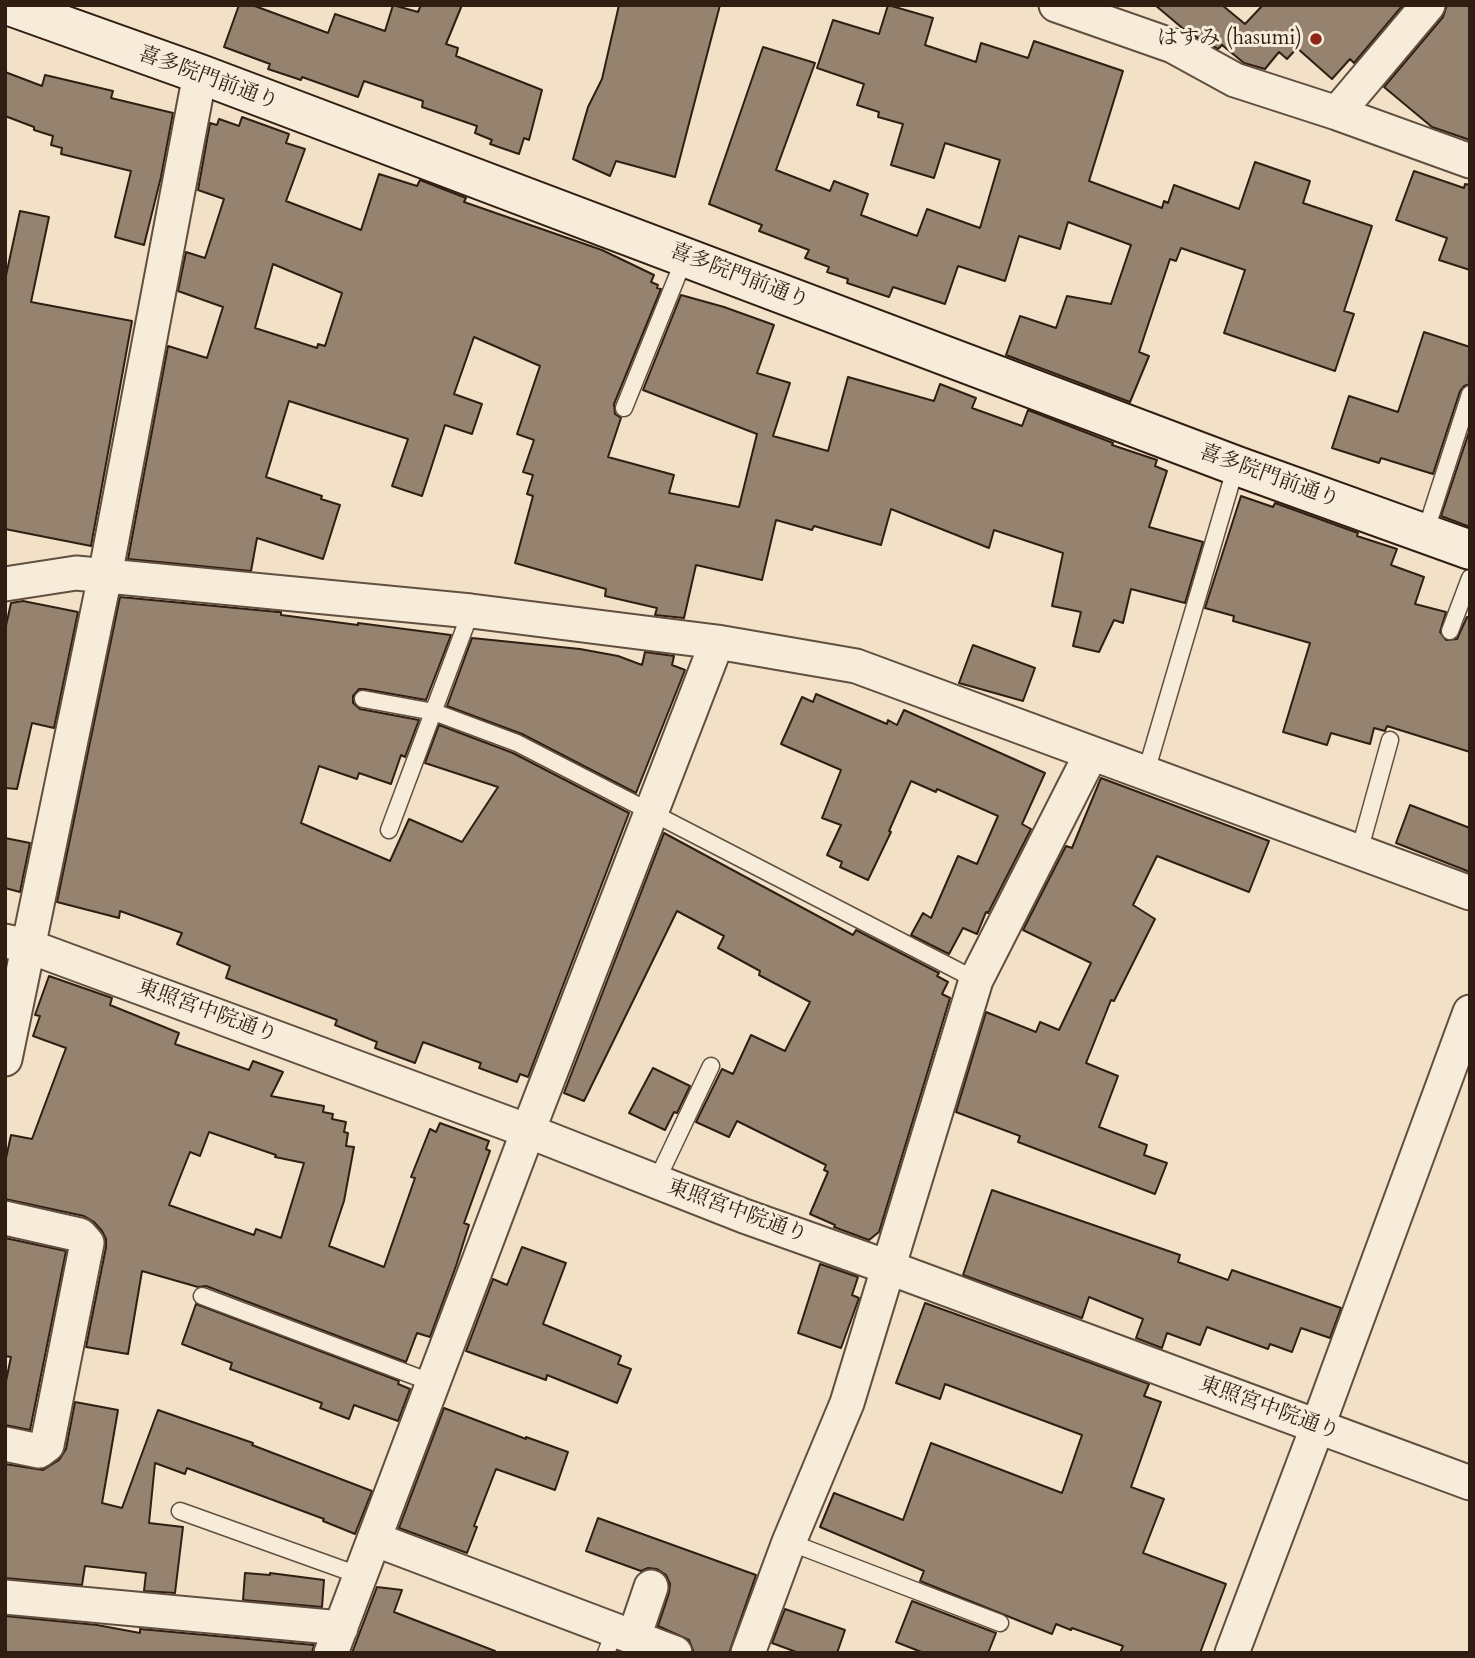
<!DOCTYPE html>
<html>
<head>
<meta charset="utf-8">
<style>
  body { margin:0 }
  #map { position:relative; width:1475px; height:1658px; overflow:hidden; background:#f2e1c6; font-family:Cardo,serif }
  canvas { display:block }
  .frame { position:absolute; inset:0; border:7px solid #311e13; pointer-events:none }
</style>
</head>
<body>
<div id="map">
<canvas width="1475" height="1658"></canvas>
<div class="frame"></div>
</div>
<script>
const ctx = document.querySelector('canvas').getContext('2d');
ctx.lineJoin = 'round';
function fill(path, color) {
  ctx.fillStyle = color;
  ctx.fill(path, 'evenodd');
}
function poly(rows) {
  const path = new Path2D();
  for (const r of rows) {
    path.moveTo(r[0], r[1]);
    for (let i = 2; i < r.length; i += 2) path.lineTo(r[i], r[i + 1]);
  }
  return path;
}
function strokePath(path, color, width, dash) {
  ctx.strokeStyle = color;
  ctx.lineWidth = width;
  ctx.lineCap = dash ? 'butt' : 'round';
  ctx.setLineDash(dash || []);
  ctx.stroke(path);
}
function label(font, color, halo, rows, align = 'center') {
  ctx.font = font + ' Cardo,"Noto Serif JP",serif';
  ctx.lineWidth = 6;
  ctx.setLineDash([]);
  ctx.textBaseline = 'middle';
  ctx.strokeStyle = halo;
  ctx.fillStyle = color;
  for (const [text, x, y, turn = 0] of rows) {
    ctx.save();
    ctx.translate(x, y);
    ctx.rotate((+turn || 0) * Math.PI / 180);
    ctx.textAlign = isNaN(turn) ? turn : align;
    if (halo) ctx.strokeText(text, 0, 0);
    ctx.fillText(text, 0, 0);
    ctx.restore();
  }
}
const building = poly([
  [239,5,252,5,328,33,335,14,385,31,393,5,418,12,421,5,462,5,446,44,458,48,456,56,542,90,529,140,524,138,519,154,490,144,492,140,475,133,477,126,422,107,423,101,364,81,358,97,302,77,301,80,268,69,270,64,224,47,239,5],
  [619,5,720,5,675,177,616,161,610,176,573,159,588,107,602,79,619,5],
  [888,5,933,18,925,45,976,62,981,43,1028,58,1034,41,1123,71,1089,181,1162,208,1164,201,1168,203,1174,185,1239,209,1255,162,1310,181,1303,203,1372,226,1344,311,1354,314,1335,371,1224,333,1245,270,1181,248,1176,261,1170,259,1139,352,1149,356,1130,402,1006,355,1020,316,1056,328,1067,296,1111,304,1131,245,1068,222,1060,249,1019,236,1005,281,958,266,945,304,893,287,889,297,847,283,848,279,827,272,829,267,805,258,809,250,759,231,762,225,709,204,763,47,815,63,776,170,830,191,834,181,868,194,861,215,917,236,927,209,980,228,1000,160,945,143,934,178,891,165,903,124,878,117,879,112,857,105,864,84,817,68,833,20,879,34,888,5],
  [1155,5,1222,5,1245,24,1263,5,1403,5,1354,63,1350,59,1332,79,1297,48,1287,59,1279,52,1265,69,1244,63,1222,45,1218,49,1187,32,1155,5],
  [1447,5,1470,5,1470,140,1432,127,1384,87,1443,17,1447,5],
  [5,72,42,86,45,75,113,91,111,98,173,113,161,177,144,245,115,237,131,171,61,154,62,148,51,145,53,136,34,130,34,127,5,116,5,72],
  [242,117,289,134,286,143,305,149,286,201,361,230,379,174,417,186,420,180,466,198,464,202,602,250,654,275,651,282,658,285,657,288,661,289,614,404,615,414,621,418,608,457,674,475,669,493,739,507,757,434,643,390,681,295,724,307,774,325,757,373,790,383,773,436,828,451,848,377,934,401,940,384,976,398,972,408,1022,426,1028,410,1113,443,1112,445,1157,460,1155,466,1167,471,1149,527,1203,542,1185,603,1131,589,1123,623,1114,620,1099,652,1073,646,1081,612,1052,606,1063,553,994,530,989,548,891,509,881,545,814,526,812,530,776,520,762,580,696,565,684,618,655,615,657,608,605,596,606,589,515,563,533,496,527,494,533,475,523,472,534,440,517,434,540,366,474,337,454,394,482,404,472,434,445,425,422,496,392,486,408,439,289,401,266,477,322,496,321,499,340,505,323,559,257,538,251,571,128,559,168,346,207,358,223,307,178,291,186,252,205,258,224,199,198,190,210,123,217,125,219,119,239,126,242,117],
  [273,264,342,293,325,346,318,344,317,348,255,328,273,264],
  [1414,171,1464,188,1465,184,1470,185,1470,270,1439,260,1447,238,1396,220,1414,171],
  [20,211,49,217,31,302,132,321,91,546,5,529,5,280,20,211],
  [1424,332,1470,347,1470,384,1464,386,1460,391,1433,474,1381,458,1379,463,1332,448,1349,396,1398,412,1424,332],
  [1470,429,1470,527,1441,516,1470,429],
  [1241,496,1273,507,1275,503,1358,533,1357,536,1397,549,1391,565,1424,577,1415,604,1446,612,1440,632,1446,640,1457,639,1467,617,1470,618,1470,752,1387,726,1385,731,1374,728,1370,744,1331,733,1327,745,1283,732,1310,643,1233,621,1234,616,1205,608,1241,496],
  [120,597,278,612,281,612,281,615,358,625,358,623,451,635,426,700,364,689,359,689,353,696,353,703,360,709,419,720,405,757,401,755,391,784,359,773,357,779,319,766,301,823,390,861,409,819,462,842,498,787,425,763,439,725,513,753,629,813,528,1077,520,1074,517,1082,479,1068,481,1063,423,1042,415,1063,380,1050,375,1048,377,1042,335,1025,337,1020,226,978,230,966,177,944,182,933,120,911,119,918,57,902,120,597],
  [23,601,78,612,54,728,32,723,17,789,5,788,5,630,11,603,23,601],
  [472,638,580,649,618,656,642,665,645,652,674,656,672,665,685,670,636,793,522,734,447,706,472,638],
  [973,645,1035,668,1023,701,959,683,973,645],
  [816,694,887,724,888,720,897,725,904,710,1045,773,1022,824,1031,829,988,913,986,912,977,934,963,928,949,954,911,935,923,913,931,918,958,856,977,864,998,816,937,789,936,792,911,781,889,831,891,832,868,880,840,867,842,862,827,855,841,825,822,818,841,770,781,744,802,697,813,702,816,694],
  [1101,778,1269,841,1249,892,1157,856,1133,905,1155,919,1114,1001,1111,1000,1086,1063,1118,1076,1099,1127,1147,1145,1144,1155,1167,1163,1155,1194,1018,1142,1020,1136,956,1112,986,1012,1036,1032,1040,1022,1059,1030,1091,963,1023,930,1066,846,1072,848,1101,778],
  [1410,805,1470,828,1470,872,1396,843,1410,805],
  [664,833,853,935,856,930,939,973,937,976,948,982,942,994,950,998,879,1232,869,1240,834,1227,835,1225,810,1214,828,1172,824,1170,826,1165,737,1121,729,1137,696,1122,722,1069,733,1074,751,1035,785,1051,810,1002,759,975,760,971,718,948,724,936,677,911,584,1101,564,1093,664,833],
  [5,838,30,843,20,892,5,888,5,838],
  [49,976,112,998,110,1005,179,1033,175,1044,249,1070,253,1061,283,1072,271,1096,324,1106,323,1112,333,1114,332,1119,346,1122,344,1132,348,1133,346,1146,354,1147,344,1201,329,1246,384,1267,415,1178,411,1177,430,1129,436,1132,440,1123,489,1141,486,1149,490,1151,464,1223,469,1225,456,1266,430,1337,417,1333,406,1362,206,1286,198,1287,142,1271,128,1354,86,1347,106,1247,106,1239,102,1231,94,1222,84,1216,5,1199,5,1163,11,1135,32,1139,66,1048,33,1036,40,1016,35,1015,49,976],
  [209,1132,276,1155,275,1157,304,1163,281,1238,256,1229,254,1235,169,1205,190,1152,200,1156,209,1132],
  [653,1068,690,1086,677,1113,674,1112,665,1130,629,1113,653,1068],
  [992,1190,1180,1255,1178,1262,1228,1280,1232,1270,1341,1308,1330,1338,1301,1328,1292,1352,1270,1344,1268,1349,1207,1327,1200,1345,1167,1333,1162,1348,1136,1338,1143,1319,1089,1297,1082,1318,963,1275,992,1190],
  [5,1238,66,1251,30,1430,5,1425,5,1386,11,1357,5,1356,5,1238],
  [522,1247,566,1263,543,1324,621,1356,618,1364,631,1369,617,1403,547,1375,546,1380,466,1351,493,1279,507,1285,522,1247],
  [820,1264,858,1277,852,1295,859,1298,841,1348,798,1333,820,1264],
  [925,1303,1149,1384,1144,1396,1161,1402,1131,1487,1164,1499,1143,1553,1226,1584,1200,1653,1120,1653,1123,1646,1072,1628,1071,1630,1056,1624,1052,1634,920,1581,924,1571,820,1527,834,1493,903,1520,931,1443,1062,1493,1082,1435,945,1384,940,1399,896,1383,925,1303],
  [196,1304,399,1381,398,1384,410,1389,398,1421,354,1405,349,1419,320,1408,322,1403,230,1369,232,1363,182,1344,196,1304],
  [75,1402,118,1410,102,1503,122,1508,158,1410,253,1443,252,1445,372,1491,355,1534,323,1521,324,1519,187,1468,185,1474,155,1463,149,1523,183,1527,175,1593,144,1591,146,1573,85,1566,82,1585,5,1578,5,1464,43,1470,59,1460,66,1449,75,1402],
  [444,1408,526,1439,526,1437,568,1452,555,1490,496,1469,474,1526,477,1527,467,1553,399,1528,444,1408],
  [598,1518,756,1575,729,1653,694,1653,689,1640,658,1626,669,1593,670,1584,666,1575,657,1569,648,1568,641,1571,586,1551,598,1518],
  [245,1573,270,1575,270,1573,324,1580,322,1607,243,1600,245,1573],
  [377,1587,402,1590,394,1612,495,1651,495,1653,352,1653,377,1587],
  [912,1601,996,1633,988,1653,924,1653,896,1642,912,1601],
  [785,1609,845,1630,837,1653,799,1653,772,1643,785,1609],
  [5,1616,97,1625,140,1633,140,1629,314,1645,312,1653,5,1653,5,1616]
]);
const lane = poly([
  [624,408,685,257],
  [1425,533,1470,394],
  [1450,631,1470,578],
  [363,699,434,712,517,743,976,980],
  [1146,772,1236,466],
  [389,830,471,611],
  [1359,852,1390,740],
  [656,1182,711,1066],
  [202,1296,433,1383],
  [180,1511,361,1576],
  [789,1542,1000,1623],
  [606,1653,615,1630]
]);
const street = poly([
  [1056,5,1173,46,1235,80,1337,113,1470,161],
  [1337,113,1428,5],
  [5,584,76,573,471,611,717,642,856,666,1470,893],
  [5,941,28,946,528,1131,744,1216,890,1268,1470,1483],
  [5,1059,105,576,200,74],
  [5,1218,80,1235,87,1243,47,1445,39,1451,5,1444],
  [374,1539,675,1653],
  [5,1597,341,1628],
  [634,1637,651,1587],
  [331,1653,528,1131,717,642],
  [748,1653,789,1542,847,1403,976,980,1091,754],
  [1232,1653,1317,1428,1470,1012]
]);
const secondary = poly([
  [7,5,200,74,1237,466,1470,550]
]);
const markers = [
  [1316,39,7,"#8f2418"]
];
const poiNames = [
  ["はすみ (hasumi)",1302,39]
];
const streetNames = [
  ["喜多院門前通り",208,79,20],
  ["喜多院門前通り",739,277,21],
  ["喜多院門前通り",1269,477,20],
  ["東照宮中院通り",207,1012,20],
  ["東照宮中院通り",737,1212,20],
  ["東照宮中院通り",1269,1409,20]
];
fill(building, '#958370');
strokePath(building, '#311e13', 2);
strokePath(lane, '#614f40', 19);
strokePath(street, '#614f40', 37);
strokePath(secondary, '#311e13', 42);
strokePath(lane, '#f7ecda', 16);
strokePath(street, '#f7ecda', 33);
strokePath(secondary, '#f7ecda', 38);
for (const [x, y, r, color] of markers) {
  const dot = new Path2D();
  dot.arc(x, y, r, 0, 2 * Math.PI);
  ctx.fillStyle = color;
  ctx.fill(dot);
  strokePath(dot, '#f7ecda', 2.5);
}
label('21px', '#311e13', '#f7ecda', poiNames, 'right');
label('21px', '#311e13', '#f7ecda', streetNames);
</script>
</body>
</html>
